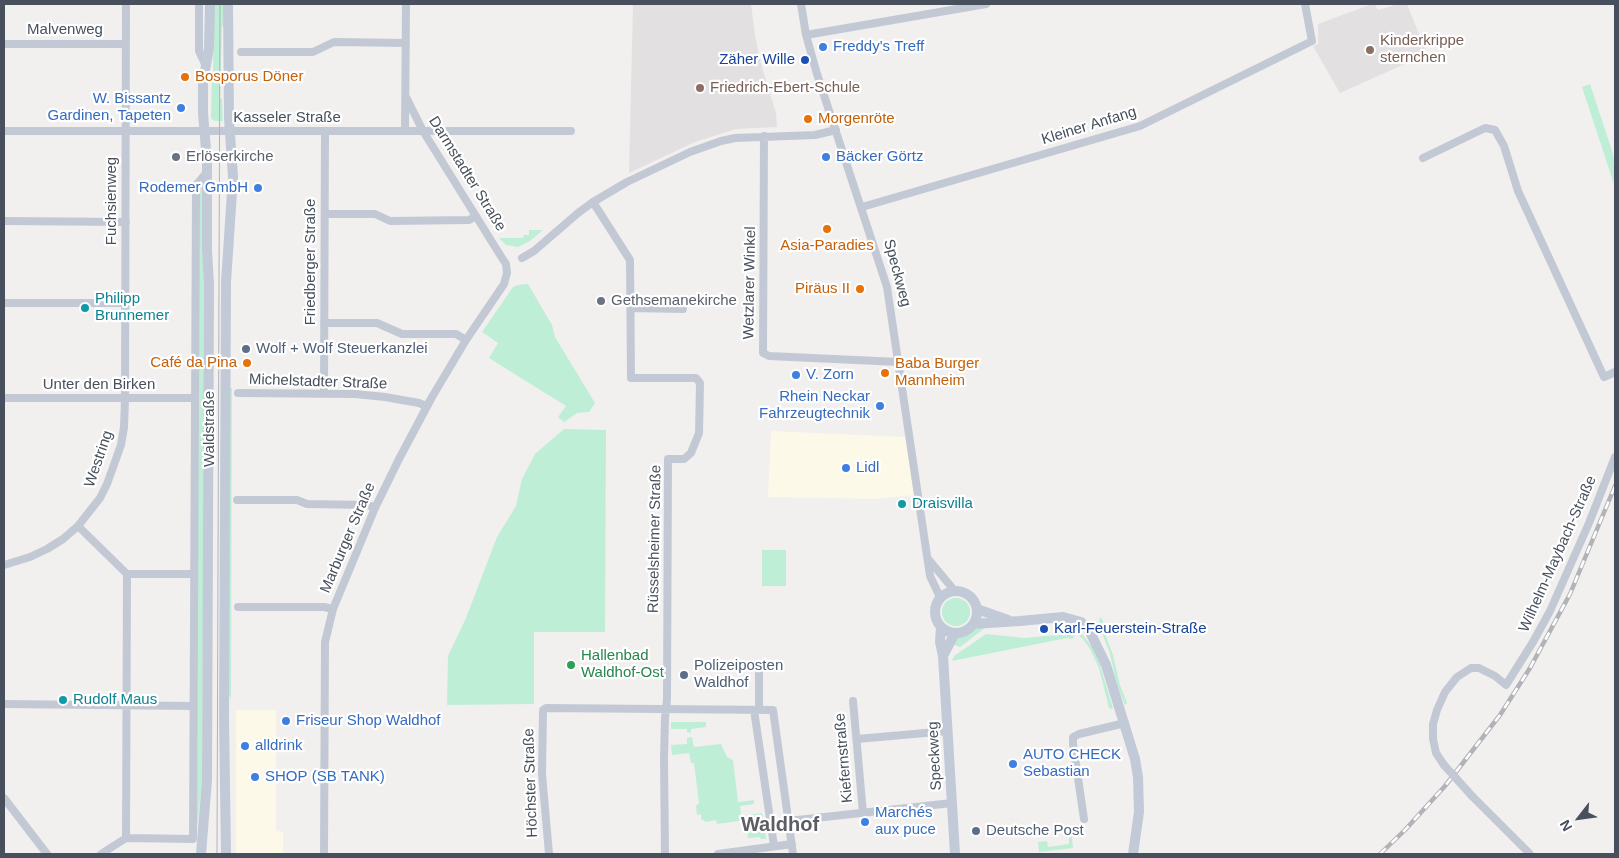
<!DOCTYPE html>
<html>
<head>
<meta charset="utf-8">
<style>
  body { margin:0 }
  #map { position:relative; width:1619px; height:858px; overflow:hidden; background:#f2efef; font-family:Helvetica,sans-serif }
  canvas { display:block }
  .frame { position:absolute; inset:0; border:5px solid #47505c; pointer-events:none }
  .north { position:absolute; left:1554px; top:793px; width:50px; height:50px; -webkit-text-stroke:4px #fff; paint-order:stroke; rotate:240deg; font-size:14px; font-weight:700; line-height:20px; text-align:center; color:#47505c }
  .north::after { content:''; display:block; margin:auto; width:18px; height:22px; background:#47505c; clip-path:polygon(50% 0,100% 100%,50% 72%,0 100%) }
</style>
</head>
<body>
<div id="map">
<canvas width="1619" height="858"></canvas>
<div class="frame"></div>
<div class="north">N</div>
</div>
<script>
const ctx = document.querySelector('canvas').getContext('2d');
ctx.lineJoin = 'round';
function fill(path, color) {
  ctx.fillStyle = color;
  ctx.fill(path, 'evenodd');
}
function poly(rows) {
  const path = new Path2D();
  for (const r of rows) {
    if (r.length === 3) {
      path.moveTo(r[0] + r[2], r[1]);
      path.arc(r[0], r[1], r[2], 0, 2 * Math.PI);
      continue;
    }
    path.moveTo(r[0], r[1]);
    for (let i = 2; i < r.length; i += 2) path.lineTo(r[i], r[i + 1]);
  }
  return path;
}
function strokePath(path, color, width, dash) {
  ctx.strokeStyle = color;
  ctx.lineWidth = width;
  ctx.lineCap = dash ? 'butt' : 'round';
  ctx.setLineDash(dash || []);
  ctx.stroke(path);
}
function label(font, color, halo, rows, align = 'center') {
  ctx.font = font + ' Helvetica,sans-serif';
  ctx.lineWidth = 4.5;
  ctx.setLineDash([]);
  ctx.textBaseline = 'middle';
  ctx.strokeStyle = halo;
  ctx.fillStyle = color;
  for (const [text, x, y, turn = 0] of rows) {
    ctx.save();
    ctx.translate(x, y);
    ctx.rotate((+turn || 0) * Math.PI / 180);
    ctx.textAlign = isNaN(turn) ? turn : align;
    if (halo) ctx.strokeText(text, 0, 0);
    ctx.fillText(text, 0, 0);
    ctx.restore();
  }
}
const commercial = poly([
  [771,431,906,437,914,495,877,499,768,497],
  [236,710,276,710,276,831,283,832,283,854,236,854]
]);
const education = poly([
  [633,4,751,4,755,36,761,64,776,113,777,127,736,129,695,142,629,173],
  [1372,4,1375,4,1378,10,1398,4,1407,4,1427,54,1340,93,1313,46,1318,44,1318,24]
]);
const green = poly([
  [214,4,224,4,225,26,222,26,220,98,222,99,223,121,214,121,211,118,212,72,213,72],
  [1590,84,1615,160,1615,187,1582,87],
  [202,181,202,248,205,283,202,782,196,838,199,196],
  [529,230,543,230,530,241,518,247,506,245,499,238,523,238,524,235,529,235],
  [528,284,552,325,555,337,595,403,589,412,577,413,564,422,558,417,566,406,489,358,498,343,482,332,513,287,518,285],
  [229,388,232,388,231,700,228,691],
  [564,429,606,430,605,632,534,632,534,704,447,705,448,656,466,618,497,537,516,506,522,479,535,454],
  [762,550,786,550,786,586,762,586],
  [956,612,14],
  [1100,617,1103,620,1102,626,1113,655,1120,685,1126,700,1127,703,1125,705,1117,685,1110,654,1099,625],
  [985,626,985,628,960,647,952,644,957,638,975,628],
  [1062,626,1070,626,1079,630,1092,647,1100,665,1113,708,1111,709,1109,708,1099,668,1090,649,1083,639,1074,631,1057,630,1057,627],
  [986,634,1025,638,1068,634,1075,636,1072,639,1067,638,952,661,954,656],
  [671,722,706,722,706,727,691,729,691,733,687,732,687,729,671,729],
  [692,737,694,747,721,744,727,757,733,760,738,802,754,800,754,804,740,806,741,816,762,813,766,839,761,839,760,837,748,838,746,820,717,824,716,820,706,822,701,819,701,814,697,815,696,806,699,803,694,763,691,763,689,753,672,755,671,745,687,744,687,738],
  [1072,837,1073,848,1039,852,1038,842,1047,841,1048,847,1069,844,1069,838]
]);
const street = poly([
  [199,4,199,51,206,66],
  [801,4,806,35,817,74,887,287,930,576,940,597],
  [806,35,986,4],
  [4,44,126,44],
  [241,52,313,52,334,42,406,43],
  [4,131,571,131],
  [405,131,406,4],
  [764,136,763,353,769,356,899,362],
  [1423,158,1485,128,1495,130,1504,146,1518,191,1604,377,1615,372],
  [593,202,630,260,631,378,696,378,700,383,699,433,691,453,684,459,668,459,667,699,665,718,664,759,665,854],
  [862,207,1140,126,1312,41,1305,4],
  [325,214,375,214,390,221,469,220,476,216],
  [4,221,126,222],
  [522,258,534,251,578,213,593,202,627,182,690,152,721,141,735,138,815,135,836,130],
  [4,303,125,303],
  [631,308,683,309],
  [324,323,377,323,402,334,456,334,466,340],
  [238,393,355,394,385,397,419,403,426,406],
  [324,393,325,131],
  [4,398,195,398],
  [237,500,297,500,307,504,368,505,375,508],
  [78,526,127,574,194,574],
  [929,560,954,590],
  [4,565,30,557,47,549,63,539,78,526,100,498,107,484,121,445,124,427,125,399,126,4],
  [238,607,324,607,333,609],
  [853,701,863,813],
  [4,704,193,706],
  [754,710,774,846],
  [759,710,759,673],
  [857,739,948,731],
  [1444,765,1436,753,1433,739,1433,724,1437,710,1445,692,1457,677,1471,668,1479,668,1495,676,1506,685,1533,642,1550,611,1589,523,1615,457],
  [1472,796,1530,854],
  [4,798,47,854],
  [1084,819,1073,744,1073,737,1079,734,1125,723],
  [788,821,952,803],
  [126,838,127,574],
  [101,854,126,838,193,839,196,192,197,184,207,172],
  [324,854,325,642,333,609,375,508,399,459,432,397,466,340,504,284,507,273,506,264,502,258,423,131,406,97],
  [549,854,542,774,543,710,546,708,773,710,793,854],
  [718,854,792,844]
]);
const secondary = poly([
  [956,612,21],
  [977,609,1008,620],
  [973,624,1020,621,1063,617,1081,622,1089,630,1106,665,1135,759,1138,777,1139,812,1133,854],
  [941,627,940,642,943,656,955,854],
  [943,656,955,633],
  [201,854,207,780,209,284,207,250,207,162,203,113,203,82,209,48,210,4],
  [226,854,224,719,226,282,233,177,229,119,228,4]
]);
const tram = poly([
  [217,854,220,4]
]);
const rail = poly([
  [1380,854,1405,830,1445,786,1500,715,1530,668,1570,594,1615,486]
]);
const streetBridge = poly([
  [1444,765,1472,796]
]);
const markers = [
  [823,47,5,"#3f7fe0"],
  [1370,50,5,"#8d6e63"],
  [805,60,5,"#1a4fb4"],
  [185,77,5,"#e8710a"],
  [700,88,5,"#8d6e63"],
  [181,108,5,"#3f7fe0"],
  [808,119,5,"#e8710a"],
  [176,157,5,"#6b7280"],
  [826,157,5,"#3f7fe0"],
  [258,188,5,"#3f7fe0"],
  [827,229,5,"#e8710a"],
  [860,289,5,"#e8710a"],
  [601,301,5,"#6b7280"],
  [85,308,5,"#0f9aa8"],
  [246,349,5,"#5c6f8a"],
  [247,363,5,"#e8710a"],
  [885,373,5,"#e8710a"],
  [796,375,5,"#3f7fe0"],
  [880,406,5,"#3f7fe0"],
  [846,468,5,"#3f7fe0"],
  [902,504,5,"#0f9aa8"],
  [1044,629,5,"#1a4fb4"],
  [571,665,5,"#2e9e5b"],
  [684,675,5,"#5c6f8a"],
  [63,700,5,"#0f9aa8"],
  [286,721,5,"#3f7fe0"],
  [245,746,5,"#3f7fe0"],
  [1013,764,5,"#3f7fe0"],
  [255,777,5,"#3f7fe0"],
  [865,822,5,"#3f7fe0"],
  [976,831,5,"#5c6f8a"]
];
const streetNames = [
  ["Malvenweg",65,30],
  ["Kasseler Straße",287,118],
  ["Kleiner Anfang",1089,126,-17],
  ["Darmstadter Straße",467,174,58],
  ["Fuchsienweg",112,201,-90],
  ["Friedberger Straße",311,262,-90],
  ["Speckweg",897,273,75],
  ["Wetzlarer Winkel",750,283,-89],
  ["Michelstadter Straße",318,382,2],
  ["Unter den Birken",99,385],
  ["Waldstraße",210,429,-90],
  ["Westring",99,459,-71],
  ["Marburger Straße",348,538,-67],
  ["Rüsselsheimer Straße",655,539,-89],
  ["Wilhelm-Maybach-Straße",1558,554,-66],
  ["Speckweg",935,756,-93],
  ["Kiefernstraße",844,758,-95],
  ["Höchster Straße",531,783,-92]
];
const educationNames = [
  ["Kinderkrippe",1380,41],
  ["sternchen",1380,58],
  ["Friedrich-Ebert-Schule",710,88]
];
const shopNames = [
  ["Freddy's Treff",833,47],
  ["W. Bissantz",171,99,"right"],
  ["Gardinen, Tapeten",171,116,"right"],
  ["Bäcker Görtz",836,157],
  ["Rodemer GmbH",248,188,"right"],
  ["V. Zorn",806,375],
  ["Rhein Neckar",870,397,"right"],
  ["Fahrzeugtechnik",870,414,"right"],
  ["Lidl",856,468],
  ["Friseur Shop Waldhof",296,721],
  ["alldrink",255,746],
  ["AUTO CHECK",1023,755],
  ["Sebastian",1023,772],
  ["SHOP (SB TANK)",265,777],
  ["Marchés",875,813],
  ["aux puce",875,830]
];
const transitNames = [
  ["Zäher Wille",795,60],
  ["Karl-Feuerstein-Straße",1054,629,"left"]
];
const foodNames = [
  ["Bosporus Döner",195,77],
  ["Morgenröte",818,119],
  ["Asia-Paradies",827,246,"center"],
  ["Piräus II",850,289,"right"],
  ["Café da Pina",237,363,"right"],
  ["Baba Burger",895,364],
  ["Mannheim",895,381]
];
const worshipNames = [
  ["Erlöserkirche",186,157],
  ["Gethsemanekirche",611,301]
];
const cultureNames = [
  ["Philipp",95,299],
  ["Brunnemer",95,316],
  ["Draisvilla",912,504],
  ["Rudolf Maus",73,700]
];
const serviceNames = [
  ["Wolf + Wolf Steuerkanzlei",256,349],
  ["Polizeiposten",694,666],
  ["Waldhof",694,683],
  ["Deutsche Post",986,831]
];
const leisureNames = [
  ["Hallenbad",581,656],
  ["Waldhof-Ost",581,673]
];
const districtNames = [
  ["Waldhof",780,825]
];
fill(commercial, '#fcf9e9');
fill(education, '#e2e0e1');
fill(green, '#bfeed7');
strokePath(street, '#c3c9d4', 8);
strokePath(secondary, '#c2cad7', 10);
strokePath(tram, '#b1b3b9', 1);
strokePath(rail, '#b1b3b9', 4.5);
strokePath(rail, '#fff', 2.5, [8]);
strokePath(streetBridge, '#c3c9d4', 8);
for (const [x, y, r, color] of markers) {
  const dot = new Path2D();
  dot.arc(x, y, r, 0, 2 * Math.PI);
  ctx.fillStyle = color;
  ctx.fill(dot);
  strokePath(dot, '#fff', 2);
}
label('15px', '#47505c', '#fff', streetNames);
label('15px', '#785e54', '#fff', educationNames, 'left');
label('15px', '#366cbe', '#fff', shopNames, 'left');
label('15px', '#164399', '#fff', transitNames, 'right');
label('15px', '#c56008', '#fff', foodNames, 'left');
label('15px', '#5b616d', '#fff', worshipNames, 'left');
label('15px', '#0d838f', '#fff', cultureNames, 'left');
label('15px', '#4e5e75', '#fff', serviceNames, 'left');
label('15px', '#27864d', '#fff', leisureNames, 'left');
label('bold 20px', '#5c5e64', '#fff', districtNames);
</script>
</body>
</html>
